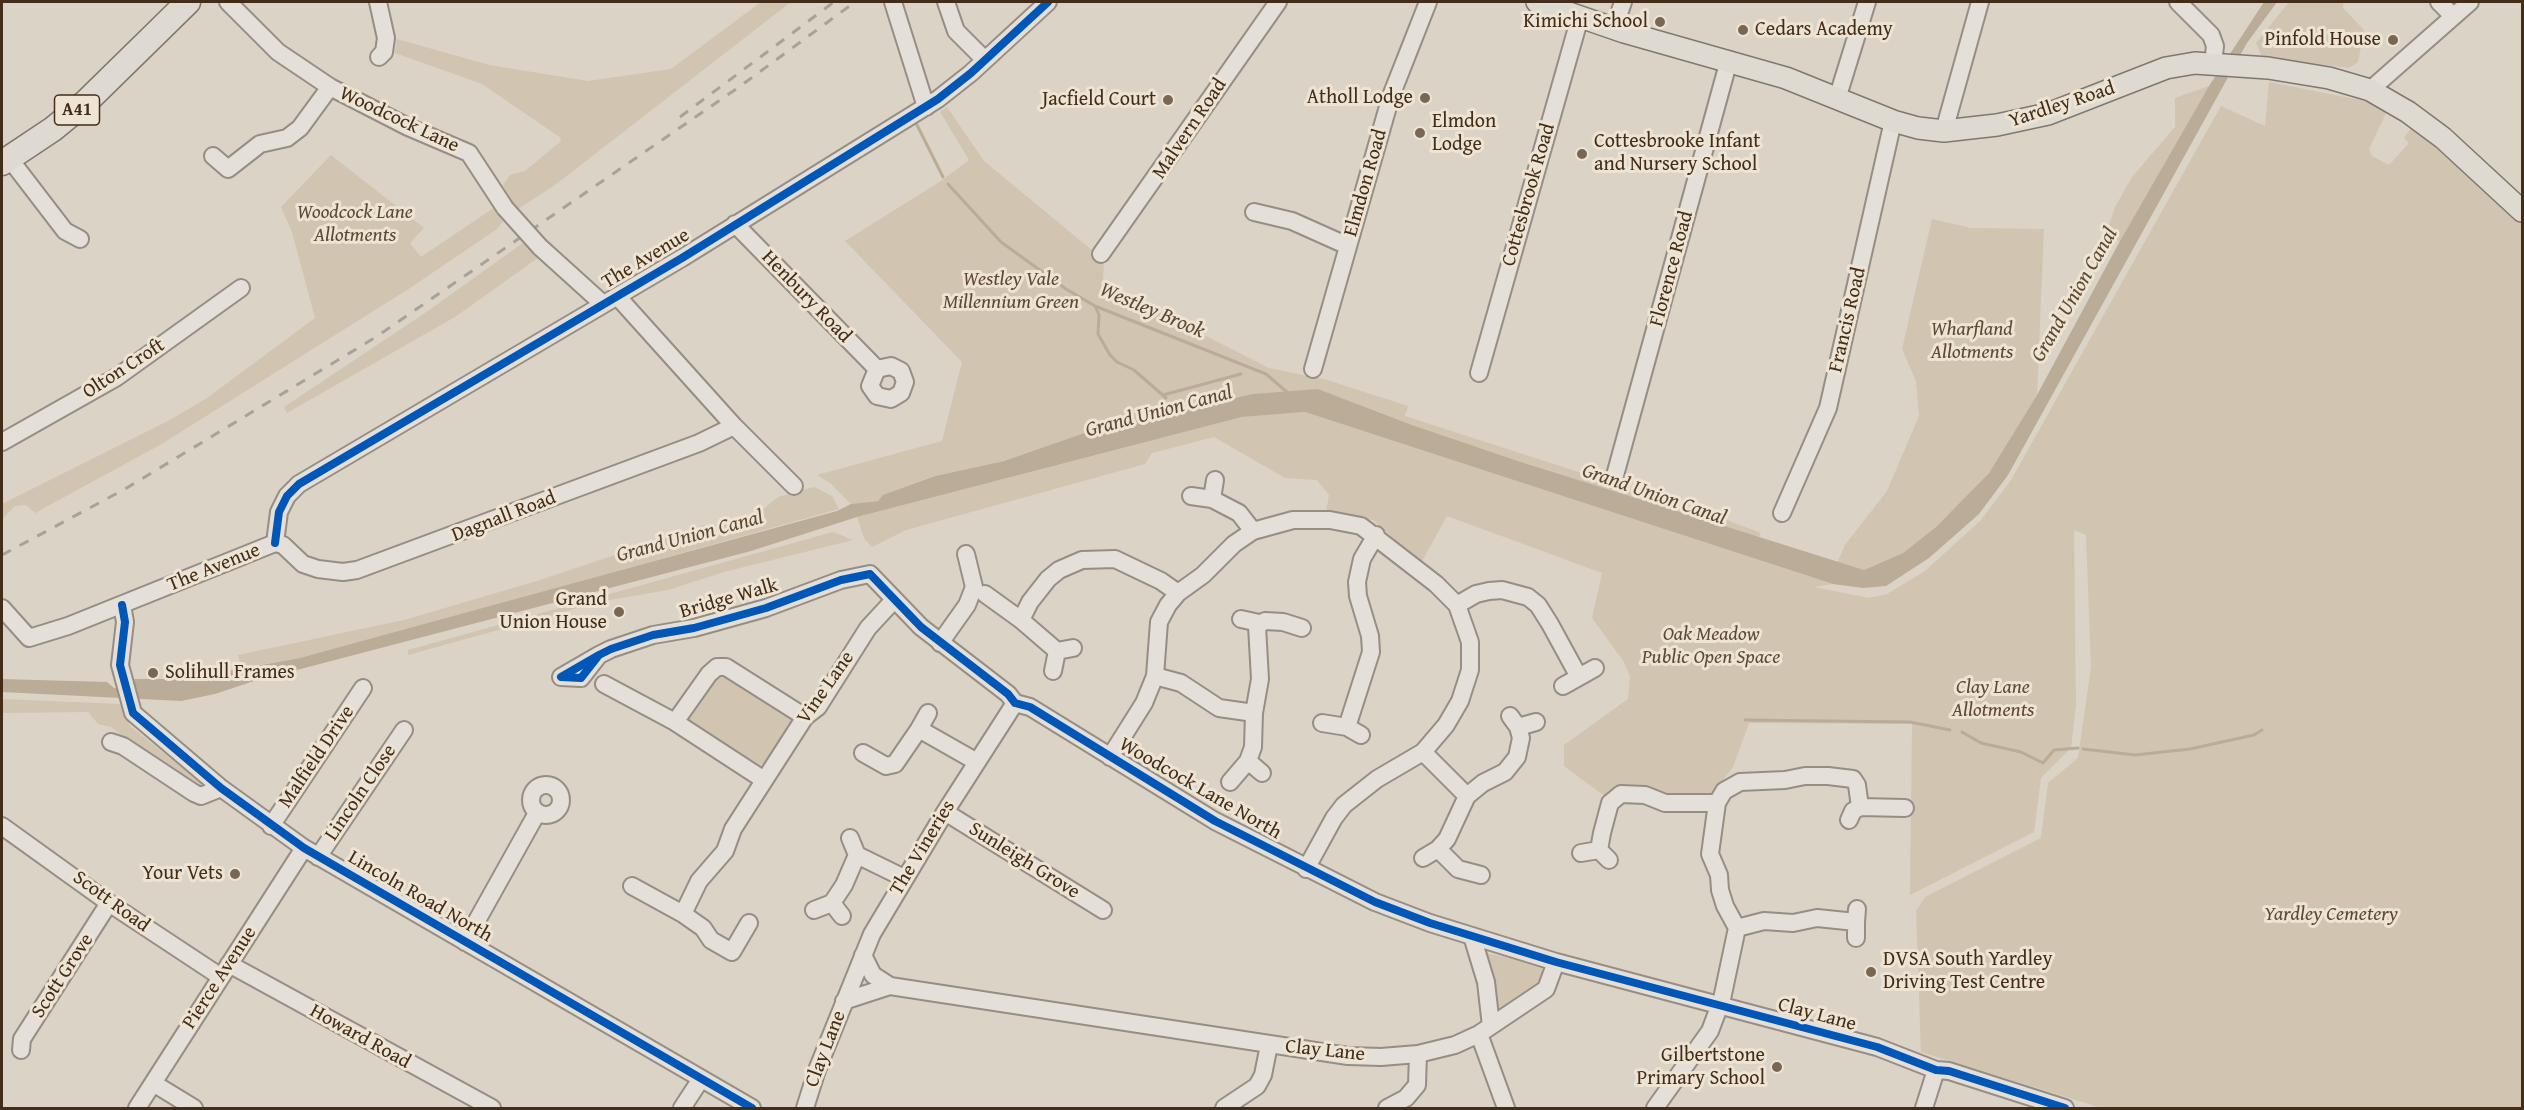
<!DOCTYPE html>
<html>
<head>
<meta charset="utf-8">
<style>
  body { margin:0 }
  #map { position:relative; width:2524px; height:1110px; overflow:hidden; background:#dbd3c5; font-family:"Gentium Book Plus",serif }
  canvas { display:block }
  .frame { position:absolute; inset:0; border:3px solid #432d18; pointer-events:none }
</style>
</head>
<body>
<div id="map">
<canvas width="2524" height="1110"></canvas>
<div class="frame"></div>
</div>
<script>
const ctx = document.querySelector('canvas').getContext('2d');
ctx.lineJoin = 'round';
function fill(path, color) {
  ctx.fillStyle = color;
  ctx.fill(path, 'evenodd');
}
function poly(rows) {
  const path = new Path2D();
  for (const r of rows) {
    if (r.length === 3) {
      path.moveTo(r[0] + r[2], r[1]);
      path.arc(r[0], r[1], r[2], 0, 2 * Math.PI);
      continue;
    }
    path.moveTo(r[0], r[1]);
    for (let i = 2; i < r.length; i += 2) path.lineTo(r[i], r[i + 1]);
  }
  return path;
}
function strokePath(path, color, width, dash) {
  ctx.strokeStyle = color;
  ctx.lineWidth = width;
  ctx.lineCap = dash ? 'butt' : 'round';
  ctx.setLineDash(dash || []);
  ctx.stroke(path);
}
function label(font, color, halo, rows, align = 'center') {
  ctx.font = font + ' "Gentium Book Plus",serif';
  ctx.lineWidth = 6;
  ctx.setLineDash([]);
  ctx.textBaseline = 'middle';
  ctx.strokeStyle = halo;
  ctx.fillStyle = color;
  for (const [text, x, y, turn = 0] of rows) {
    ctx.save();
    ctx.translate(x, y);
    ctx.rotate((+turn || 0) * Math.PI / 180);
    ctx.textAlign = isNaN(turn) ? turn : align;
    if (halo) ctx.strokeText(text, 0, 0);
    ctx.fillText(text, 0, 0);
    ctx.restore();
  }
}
const green = poly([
  [761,2,791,2,555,185,518,209,512,205,503,185,510,175,525,171,560,142,561,138,482,84,395,53,397,39,489,65,588,81,671,69],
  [2289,2,2343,2,2343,8,2364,30,2358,62,2349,68,2262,57,2256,43],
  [2269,82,2365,101,2387,111,2369,149,2372,156,2389,165,2409,143,2404,138,2412,127,2522,224,2522,1108,2102,1108,1921,1052,1916,911,1925,897,2041,838,2048,783,2078,758,2091,667,2086,535,2074,530,2076,705,2071,748,2041,778,2034,832,1910,895,1912,724,1749,723,1733,767,1709,797,1607,798,1564,766,1564,745,1628,699,1630,676,1624,662,1592,618,1602,573,1447,516,1421,563,1373,520,1326,512,1329,495,1317,480,1285,478,1214,437,1152,453,1145,464,906,530,872,547,864,538,857,517,1242,417,1305,412,1833,584,1814,587,1869,598,1887,594,1925,571,1981,520,2011,480,2221,106,2265,126],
  [2209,86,2120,241,2105,237,2115,207,2132,177,2175,127,2175,98],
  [947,107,984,161,1093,251,1101,254,1104,261,1103,279,1113,289,1269,368,1327,380,1408,406,1405,416,1724,519,1761,533,1758,538,1521,462,1412,425,1318,389,1090,431,1004,461,934,476,884,495,878,501,851,504,830,483,817,475,942,441,962,362,845,241,941,181,969,160,940,112],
  [331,155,424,228,410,243,421,257,495,207,506,218,497,229,410,288,160,445,35,513,26,505,15,506,2,519,2,504,168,421,207,398,315,318,292,232,281,207],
  [1932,219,1971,228,2044,229,2037,395,1989,473,1936,527,1903,553,1864,570,1837,563,1845,545,1887,491,1919,416,1916,381,1902,349],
  [527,240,542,255,455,317,287,413,284,407,425,313],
  [814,487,832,496,839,509,389,635,300,658,241,668,238,655,404,620,537,581,705,525,720,525,760,512,778,497],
  [833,532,853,540,724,572,668,590,603,601,408,655,408,650],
  [722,670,790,715,794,726,768,762,760,765,690,722,689,713],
  [2,699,120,704,130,726,200,782,203,788,195,789,111,727,98,724,88,712,2,713],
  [1480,952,1541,964,1543,974,1542,983,1495,1014]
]);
const water = poly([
  [2264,2,2277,2,2247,43,2008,475,1979,514,1929,558,1886,586,1863,588,1833,584,1305,412,1242,417,857,517,751,551,251,682,215,694,181,701,2,692,2,679,107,682,114,688,136,690,134,679,184,679,300,658,837,511,851,504,878,501,883,495,935,476,1004,461,1090,431,1253,394,1318,389,1412,425,1521,462,1864,570,1903,553,1936,527,1989,473,2037,395,2120,241,2209,86]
]);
const stream = poly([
  [917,125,943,177],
  [948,184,1001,242,1066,289,1095,306,1266,374,1288,393],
  [1095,306,1099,315,1098,334,1110,355,1117,362,1134,370,1166,398],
  [1163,395,1241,374],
  [1745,720,1910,722,1950,730],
  [1962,732,1981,743,2021,752,2043,763,2054,750,2078,748],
  [2083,749,2135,755,2190,749,2254,735,2262,730]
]);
const minor = poly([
  [228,2,278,52,330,87,408,127,469,153,505,208],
  [378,2,386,38,384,52,379,57],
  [893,2,926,107],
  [946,2,956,31,985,60],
  [2178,2,2211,35,2215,46,2213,64],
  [2439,2,2453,16],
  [1614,29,1623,2],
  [2370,90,2470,2],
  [1837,99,1867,2],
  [1944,131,1980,2],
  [213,156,228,169,260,144,287,138,300,128,330,87],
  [9,158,65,231,80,239],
  [1254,212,1292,221,1348,246],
  [735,224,877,369,891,366,901,371,905,382,901,393,891,399,877,396,870,386,877,369],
  [540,247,603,304],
  [1101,254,1278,2],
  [617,296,734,426,794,486],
  [1313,369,1391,96,1428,2],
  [1479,373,1580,17],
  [2,442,117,377,241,288],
  [1614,479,1729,60],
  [1191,496,1212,499,1215,480],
  [1212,499,1239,513,1253,531],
  [1782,513,1828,408,1893,121],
  [275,543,279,512,287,496,299,484,682,258,938,99,971,73,1048,2],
  [275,543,283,545,303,564,318,569,343,572,357,570,699,443,734,426],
  [985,594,1021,620,1057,651],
  [122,605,125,622,120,665,133,713,221,788,304,848,752,1108],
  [1457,605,1476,594,1489,591,1502,590,1528,597,1538,605,1550,624,1579,677],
  [2,608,29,638,68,626,275,543],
  [1241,619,1259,623],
  [1021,620,1030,602,1048,579,1059,570,1082,560,1115,559,1161,581,1178,593],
  [940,643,967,605,974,587,966,554],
  [599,655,561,677,581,678,599,655,611,649,653,635,694,628,766,608,841,580,870,574,921,627,1008,694,1015,703,1030,707,1215,821,1375,902,1430,923,1556,962,1877,1047,1936,1070,1949,1071,2065,1108],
  [1053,671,1057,651,1073,648],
  [1155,676,1181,683,1219,708,1254,713,1260,679,1257,626,1265,621,1283,622,1302,628],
  [604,684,675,722,764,780],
  [1563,686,1595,668],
  [675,722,709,674,717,667,726,667,805,717],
  [1322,723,1347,727],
  [1518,727,1536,722],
  [919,729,928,713],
  [1361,735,1347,727,1371,652,1370,636,1358,596,1357,582,1362,559,1376,535],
  [111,742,123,746,194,793,201,796,221,788],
  [1423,752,1467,796,1483,783,1505,772,1517,757,1521,738,1518,727,1510,716],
  [863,753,886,766,895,764,919,729,977,762],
  [1110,757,1144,703,1155,676,1159,622,1168,605,1178,593,1203,575,1234,544,1253,531,1293,520,1330,520,1361,526,1436,584,1457,605,1470,642,1470,670,1460,701,1446,725,1423,752,1377,779,1344,805,1334,818,1306,869],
  [1248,761,1262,773],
  [1230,782,1248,761,1253,747,1254,713],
  [546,800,15],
  [1467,796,1447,839,1438,849,1458,869,1481,875],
  [945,812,1103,910],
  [1849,820,1853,811,1860,807,1905,808],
  [2,826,109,903,221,977],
  [271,826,363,688],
  [850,838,857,855],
  [1581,853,1599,850],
  [318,857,404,730],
  [1423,858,1438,849],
  [1609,860,1599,850,1602,833,1610,803,1621,794,1645,795,1665,803,1717,803],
  [632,886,683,914],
  [832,903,842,916],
  [814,910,832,903,844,885,857,855,904,878],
  [749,923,732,952,711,940,703,928,683,914,699,881,725,851,733,829,805,717,818,707,868,628,894,600],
  [1737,928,1764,921,1793,923,1817,918,1856,922,1857,909],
  [1472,936,1486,982,1491,1026],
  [1856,938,1856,922],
  [465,942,537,813],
  [863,955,873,975,890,986],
  [229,964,492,1108],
  [844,1001,890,986,1348,1056,1381,1057,1418,1054,1455,1045,1479,1034,1546,989,1556,962],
  [1479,1034,1506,1108],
  [21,1050,22,1039,109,903],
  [153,1083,194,1108],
  [137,1108,304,848],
  [682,1108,701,1079],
  [805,1108,817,1070,872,934,945,812,1015,703],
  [1224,1108,1257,1086,1263,1075,1269,1045],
  [1387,1108,1406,1098,1417,1085,1418,1054],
  [1655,1108,1710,1031,1722,999,1737,928,1725,906,1720,890,1719,875,1710,854,1717,803,1724,791,1740,782,1785,780,1805,776,1828,776,1853,779,1857,785,1860,807],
  [1924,1108,1936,1070]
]);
const major = poly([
  [1537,2,1624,32,1786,78,1893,121,1918,128,1944,131,1997,125,2048,114,2166,68,2195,63,2268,68,2329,78,2370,90,2408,112,2443,138,2522,211]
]);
const highway = poly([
  [2,163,53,129,86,102,188,2]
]);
const rail = poly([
  [680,117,834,2],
  [2,555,125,489,376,337,739,87,855,2]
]);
const minorBridge = poly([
  [505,208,540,247]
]);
const cycleway = poly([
  [275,543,279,512,287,496,299,484,682,258,938,99,971,73,1048,2],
  [122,605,125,622,120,665,133,713,221,788,304,848,752,1108],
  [599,655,561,677,581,678,599,655,611,649,653,635,694,628,766,608,841,580,870,574,921,627,1008,694,1015,703,1030,707,1215,821,1375,902,1430,923,1556,962,1877,1047,1936,1070,1949,1071,2065,1108]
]);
const markers = [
  [1660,22,6,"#786755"],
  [1743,30,6,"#786755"],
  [2393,40,6,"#786755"],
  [1425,98,6,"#786755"],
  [1168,100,6,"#786755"],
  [1420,133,6,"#786755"],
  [1582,154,6,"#786755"],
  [619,612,6,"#786755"],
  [153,673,6,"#786755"],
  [235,874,6,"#786755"],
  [1871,972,6,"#786755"],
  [1777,1067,6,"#786755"]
];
const shields = [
  [77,110,45]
];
const shieldNames = [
  ["A41",77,110]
];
const poiNames = [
  ["Kimichi School",1648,22],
  ["Cedars Academy",1755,30,"left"],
  ["Pinfold House",2381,40],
  ["Atholl Lodge",1413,98],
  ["Jacfield Court",1156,100],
  ["Elmdon",1432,122,"left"],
  ["Lodge",1432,145,"left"],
  ["Cottesbrooke Infant",1594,142,"left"],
  ["and Nursery School",1594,165,"left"],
  ["Grand",607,600],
  ["Union House",607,623],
  ["Solihull Frames",165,673,"left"],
  ["Your Vets",223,874],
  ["DVSA South Yardley",1883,960,"left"],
  ["Driving Test Centre",1883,983,"left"],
  ["Gilbertstone",1765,1056],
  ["Primary School",1765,1079]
];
const streetNames = [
  ["Yardley Road",2062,105,-18],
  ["Woodcock Lane",399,120,25],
  ["Malvern Road",1190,129,-56],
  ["Elmdon Road",1366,183,-74],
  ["Cottesbrook Road",1529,195,-74],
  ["The Avenue",646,259,-31],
  ["Florence Road",1672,269,-75],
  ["Henbury Road",806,297,46],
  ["Francis Road",1848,320,-77],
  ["Olton Croft",124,369,-33],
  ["Dagnall Road",504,517,-21],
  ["The Avenue",214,568,-22],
  ["Bridge Walk",729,599,-16],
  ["Vine Lane",826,688,-55],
  ["Malfield Drive",317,757,-56],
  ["Woodcock Lane North",1200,789,30],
  ["Lincoln Close",361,793,-56],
  ["The Vineries",923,848,-59],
  ["Sunleigh Grove",1024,861,32],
  ["Lincoln Road North",420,897,30],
  ["Scott Road",111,902,36],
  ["Scott Grove",63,976,-57],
  ["Pierce Avenue",220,978,-57],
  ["Clay Lane",1817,1015,15],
  ["Howard Road",360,1037,29],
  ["Clay Lane",826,1049,-69],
  ["Clay Lane",1325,1051,6]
];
const parkNames = [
  ["Woodcock Lane",355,213],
  ["Allotments",355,236],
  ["Westley Vale",1011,280],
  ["Millennium Green",1011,303],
  ["Wharfland",1972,330],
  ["Allotments",1972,353],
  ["Oak Meadow",1711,635],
  ["Public Open Space",1711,658],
  ["Clay Lane",1993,688],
  ["Allotments",1993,711],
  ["Yardley Cemetery",2331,915]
];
const waterNames = [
  ["Grand Union Canal",2075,295,-60],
  ["Westley Brook",1152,311,23],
  ["Grand Union Canal",1159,412,-15],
  ["Grand Union Canal",1654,495,19],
  ["Grand Union Canal",690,537,-15]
];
fill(green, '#d1c4b1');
fill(water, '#bbac98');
strokePath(stream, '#bbac98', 3);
strokePath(minor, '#968e84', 20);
strokePath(major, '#80786e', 24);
strokePath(highway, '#80786e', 27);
strokePath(minor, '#e4dfd8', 16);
strokePath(major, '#dedad2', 21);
strokePath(highway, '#dedad2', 24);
strokePath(rail, '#a7a29a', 3, [10, 10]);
strokePath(minorBridge, '#968e84', 20, []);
strokePath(minorBridge, '#e4dfd8', 16);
strokePath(cycleway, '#0057b8', 8);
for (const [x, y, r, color] of markers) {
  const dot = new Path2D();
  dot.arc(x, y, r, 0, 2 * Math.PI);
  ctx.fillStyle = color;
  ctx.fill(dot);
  strokePath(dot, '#ede4d3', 2);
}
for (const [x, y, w] of shields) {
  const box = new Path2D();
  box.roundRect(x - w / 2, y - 15, w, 30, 4.5);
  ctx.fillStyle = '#ede4d3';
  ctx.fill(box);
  strokePath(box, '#432d18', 1.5);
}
label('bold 18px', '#432d18', null, shieldNames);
label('20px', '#432d18', '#ede4d3', poiNames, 'right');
label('20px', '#432d18', '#ede4d3', streetNames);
label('italic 20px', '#5e4933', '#ede4d3', parkNames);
label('italic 21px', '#5e4933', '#ede4d3', waterNames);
</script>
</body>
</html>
